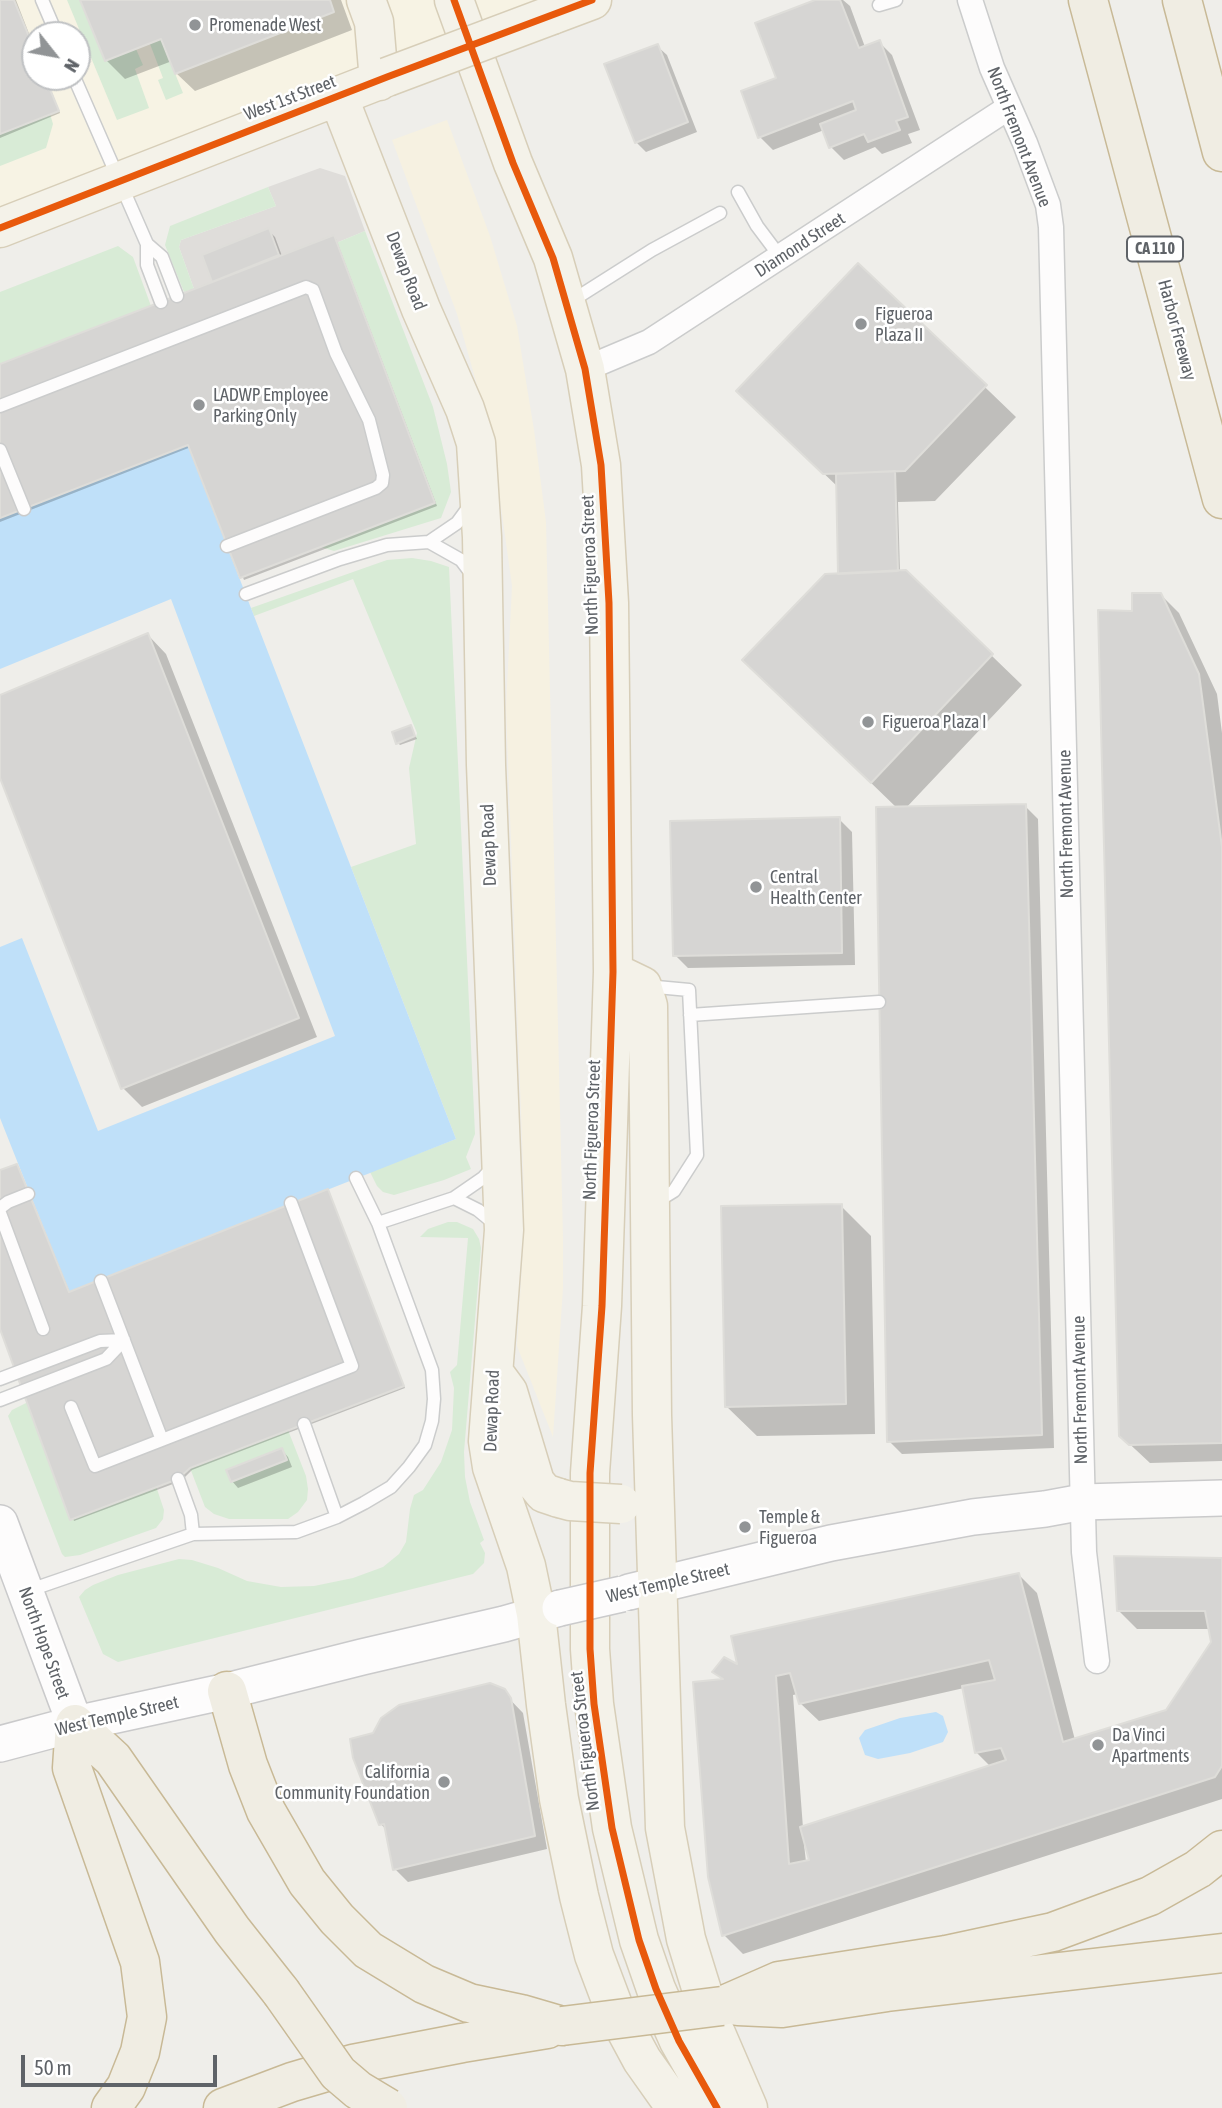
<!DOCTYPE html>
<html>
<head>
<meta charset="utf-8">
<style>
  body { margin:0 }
  #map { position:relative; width:1222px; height:2108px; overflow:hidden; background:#efeeea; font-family:"Asap Condensed",sans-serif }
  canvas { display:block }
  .north { position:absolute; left:21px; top:21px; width:70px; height:70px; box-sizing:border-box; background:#fff; border:2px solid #bfc1c3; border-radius:50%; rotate:121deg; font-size:19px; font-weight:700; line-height:28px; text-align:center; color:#5f6368 }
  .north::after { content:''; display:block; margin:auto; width:24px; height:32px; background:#919496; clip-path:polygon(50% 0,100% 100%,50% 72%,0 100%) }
  .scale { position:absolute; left:21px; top:2055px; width:196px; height:32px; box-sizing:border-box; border:4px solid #5f6368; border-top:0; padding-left:9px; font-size:21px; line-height:24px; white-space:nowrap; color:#5f6368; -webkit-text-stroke:5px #fff; paint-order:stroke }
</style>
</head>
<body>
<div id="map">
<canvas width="1222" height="2108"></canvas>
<div class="north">N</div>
<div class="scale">50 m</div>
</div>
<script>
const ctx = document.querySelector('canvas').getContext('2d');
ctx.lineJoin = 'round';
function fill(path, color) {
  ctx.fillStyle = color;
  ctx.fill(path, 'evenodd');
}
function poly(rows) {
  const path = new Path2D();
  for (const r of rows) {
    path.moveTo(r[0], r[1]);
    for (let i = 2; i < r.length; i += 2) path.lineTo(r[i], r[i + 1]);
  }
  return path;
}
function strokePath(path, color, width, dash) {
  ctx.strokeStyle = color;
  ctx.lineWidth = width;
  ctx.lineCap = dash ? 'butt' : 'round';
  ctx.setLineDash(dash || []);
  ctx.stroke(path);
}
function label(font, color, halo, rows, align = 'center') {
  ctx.font = font + ' "Asap Condensed",sans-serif';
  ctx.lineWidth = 5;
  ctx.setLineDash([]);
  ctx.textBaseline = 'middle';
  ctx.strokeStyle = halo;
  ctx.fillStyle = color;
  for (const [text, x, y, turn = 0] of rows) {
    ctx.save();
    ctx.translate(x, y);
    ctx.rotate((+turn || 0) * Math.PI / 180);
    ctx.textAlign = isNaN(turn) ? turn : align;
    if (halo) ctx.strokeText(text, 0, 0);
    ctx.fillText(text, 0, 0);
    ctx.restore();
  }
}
const commercial = poly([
  [0,0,541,0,0,210],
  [35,35,77,35,77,77,35,77]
]);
const industrial = poly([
  [320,168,345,176,365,231,336,243,333,235,194,289,179,247,181,240,276,206,268,187]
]);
const green = poly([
  [67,0,80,0,105,61,136,49,143,65,135,69,149,108,117,120],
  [161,39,183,93,166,100,158,80,163,78,150,44],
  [38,77,45,77,59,111,50,114,53,124,46,148,0,166,0,128],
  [268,187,276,206,181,240,179,247,194,289,184,292,165,245,170,226],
  [365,231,433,407,447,464,451,492,441,518,334,551,321,547,435,503,336,243],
  [118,246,133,257,151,306,0,364,0,292],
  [412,558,431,561,449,567,475,1134,466,1157,471,1169,444,1180,394,1195,383,1192,377,1186,370,1172,456,1139,351,867,416,844,409,768,417,733,353,579,254,616,251,608,387,560],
  [448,1222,457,1222,473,1229,479,1239,481,1248,464,1452,465,1477,470,1502,484,1540,480,1543,485,1553,484,1563,473,1574,118,1662,103,1654,79,1597,85,1590,93,1585,118,1575,179,1559,192,1560,218,1568,247,1581,281,1587,314,1586,353,1578,383,1567,399,1554,406,1542,410,1509,414,1495,423,1490,441,1462,452,1430,454,1388,450,1372,457,1365,468,1238,420,1237,428,1229],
  [28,1402,156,1486,164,1510,163,1519,156,1528,80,1555,65,1557,62,1554,8,1416,12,1410],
  [288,1430,306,1476,308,1489,307,1500,298,1512,288,1519,229,1519,214,1514,205,1507,190,1468]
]);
const sand = poly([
  [447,120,490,236,517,326,534,430,546,522,563,1238,563,1288,553,1437,517,1346,523,1249,524,1194,506,707,512,586,491,435,457,314,392,140]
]);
const water = poly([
  [188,445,456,1139,69,1292,0,1118,0,947,22,938,98,1131,335,1036,171,599,0,669,0,518],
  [936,1712,943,1716,948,1732,943,1742,910,1753,878,1759,865,1755,859,1738,865,1730,900,1718]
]);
const shadow = poly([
  [0,0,16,0,35,49,35,77,46,77,60,113,0,138],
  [82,0,341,0,352,30,195,91,176,73,172,61,125,79,106,60],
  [819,0,843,0,850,6,865,47,879,42,892,55,920,130,908,134,912,143,882,154,875,147,844,160,831,147,824,130,773,150,760,137,778,79],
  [657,46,667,55,697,132,646,152,636,142],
  [268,230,275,237,282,256,333,237,336,239,437,506,244,580,191,447,0,522,0,366,216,282,214,281],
  [858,265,1016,417,935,501,898,502,900,572,905,572,1022,685,905,809,1025,806,1038,819,1054,1448,902,1454,889,1441,898,809,775,690,840,575,838,487,769,421],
  [1160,594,1179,613,1217,694,1222,733,1222,1461,1150,1463,1121,1436,1134,612],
  [148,635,166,654,317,1037,142,1107,123,1088,0,773,0,697],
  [411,727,417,739,400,745,398,743],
  [839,819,852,832,855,965,688,968,675,955],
  [19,1169,70,1293,328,1191,405,1388,192,1470,181,1481,74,1521,0,1324,0,1172],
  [841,1206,871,1236,875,1434,757,1436,726,1406],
  [282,1450,288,1457,292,1467,238,1488,232,1481],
  [1222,1559,1222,1799,743,1954,724,1935,724,1681,715,1672,739,1667,1018,1574,1037,1593,1075,1740,1167,1711,1213,1642,1210,1629,1137,1629,1118,1610],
  [964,1688,976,1752,991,1767,803,1828,793,1695,798,1694,800,1703,819,1721],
  [806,1843,811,1861,806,1862,804,1844],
  [498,1687,523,1713,547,1849,408,1882,395,1869,387,1831,381,1824,374,1735]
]);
const building = poly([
  [0,0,14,0,35,51,35,77,45,77,59,111,0,134,0,0],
  [80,0,330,0,334,12,175,74,161,39,105,61,80,0],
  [815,0,840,0,859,48,880,40,908,117,896,121,900,130,868,142,864,134,829,148,820,124,856,110,853,101,758,138,741,91,776,78,755,23,815,0],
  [658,44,688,122,635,143,604,64,658,44],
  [269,228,279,255,212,282,202,255,269,228],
  [334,235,435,503,240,578,188,445,0,518,0,364,334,235],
  [858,263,987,385,905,471,823,474,736,391,858,263],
  [895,471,898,571,838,574,836,474,895,471],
  [906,570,993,654,871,783,742,660,825,574,906,570],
  [1132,593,1161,593,1199,674,1222,847,1222,1443,1129,1445,1119,1436,1098,610,1132,611,1132,593],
  [148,633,299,1018,121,1089,0,778,0,695,148,633],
  [411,725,415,736,396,744,392,732,411,725],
  [1026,804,1042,1435,887,1442,876,807,1026,804],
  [840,817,842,953,673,956,670,821,840,817],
  [17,1164,69,1292,328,1189,404,1386,190,1468,178,1479,70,1520,0,1329,0,1170,17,1164],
  [842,1204,846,1404,725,1407,721,1206,842,1204],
  [282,1448,287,1460,231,1482,226,1470,282,1448],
  [1114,1556,1222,1558,1222,1766,1215,1777,722,1936,708,1877,693,1682,723,1679,712,1672,724,1657,737,1664,731,1636,1019,1573,1063,1742,1166,1710,1211,1642,1205,1611,1117,1611,1114,1556],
  [989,1660,995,1680,962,1686,975,1753,1001,1748,1006,1760,800,1827,809,1860,789,1864,776,1676,790,1673,799,1704,989,1660],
  [490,1683,505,1689,511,1698,535,1836,393,1870,384,1824,379,1825,353,1758,350,1739,373,1733,381,1718,399,1705,490,1683]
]);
const lane = poly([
  [42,0,57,35],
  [879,5,896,0],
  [74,77,147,244,147,265,161,302],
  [738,192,757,226,781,258],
  [147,244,162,257,177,296],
  [570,302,652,250,720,213],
  [0,406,306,287,313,290,336,353,369,420,383,475,382,483,376,488,227,546],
  [0,450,24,509],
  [429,542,457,523,468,508,469,503],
  [246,594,340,559,387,545,429,542,461,560,470,572,470,577],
  [646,986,689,990,697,1155,674,1191,656,1202],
  [690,1015,879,1002],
  [454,1198,478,1210,495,1224],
  [0,1208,8,1202,28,1194],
  [0,1213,43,1329],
  [378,1223,454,1198,483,1178,492,1168],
  [101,1281,162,1440],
  [0,1379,100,1341,124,1340],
  [0,1400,106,1359,124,1340],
  [71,1407,95,1466,352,1366,291,1203],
  [304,1424,337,1517],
  [178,1479,191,1515,193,1534],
  [27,1591,193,1534,296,1532,337,1517,364,1503,391,1487,409,1467,425,1445,432,1421,434,1399,432,1370,378,1223,356,1178]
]);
const street = poly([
  [970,0,992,68,1025,143,1048,205,1051,227,1084,1552,1097,1661],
  [585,369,649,342,1008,108]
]);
const secondary = poly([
  [0,1523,75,1724],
  [629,1592,831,1543,973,1517,1045,1509,1083,1502,1222,1498],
  [0,1744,75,1724,227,1691,362,1657,504,1624,560,1608]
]);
const primary = poly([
  [366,0,374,22,379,81],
  [454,0,513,163,553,258,585,369,601,465,609,603,613,972,602,1306,590,1473,590,1649,594,1704,612,1828,639,1940,656,1989,679,2041,717,2108],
  [552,15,592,0],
  [338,96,421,309,465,409,476,443,482,537,486,765,504,1230,488,1441,492,1467,526,1566,536,1614,546,1705,559,1799,579,1896,594,1955,614,2008,642,2060,676,2108],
  [0,228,387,77],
  [613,972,642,986,648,1006,652,1415,665,1828,686,1939,698,1978,714,2029,748,2108],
  [494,1373,508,1392,535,1482,544,1493,559,1498]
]);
const highway = poly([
  [1088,0,1222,499],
  [1182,0,1222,152],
  [227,1691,248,1765,266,1811,307,1882,337,1919,368,1950,424,1984,469,2003,521,2014,562,2026],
  [75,1724,72,1768,140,1962,147,2017,140,2052,126,2087,111,2108],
  [75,1724,113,1759,232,1930,281,1992],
  [722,2006,779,1981,946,1955,1053,1932,1150,1896,1198,1869,1222,1850],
  [738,2006,782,2008,887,1992,1222,1953],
  [223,2108,292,2082,353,2064,462,2043,547,2029]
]);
const secondaryBridge = poly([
  [560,1608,622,1594]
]);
const primaryBridge = poly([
  [387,77,552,15],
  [559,1498,570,1501,621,1504]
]);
const highwayBridge = poly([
  [281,1992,338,2073,358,2090,388,2108],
  [562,2026,722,2006]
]);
const cycleway = poly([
  [454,0,513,163,553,258,585,369,601,465,609,603,613,972,602,1306,590,1473,590,1649,594,1704,612,1828,639,1940,656,1989,679,2041,717,2108],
  [0,228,387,77,592,0]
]);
const markers = [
  [195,25,7,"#919496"],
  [861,324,7,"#919496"],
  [199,405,7,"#919496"],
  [868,722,7,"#919496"],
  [756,887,7,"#919496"],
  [745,1527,7,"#919496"],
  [1098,1745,7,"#919496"],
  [444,1782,7,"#919496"]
];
const shields = [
  [1155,249,56]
];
const shieldNames = [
  ["CA 110",1155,249]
];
const poiNames = [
  ["Promenade West",209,25],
  ["Figueroa",875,314],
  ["Plaza II",875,335],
  ["LADWP Employee",213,395],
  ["Parking Only",213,416],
  ["Figueroa Plaza I",882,722],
  ["Central",770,877],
  ["Health Center",770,898],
  ["Temple &",759,1517],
  ["Figueroa",759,1538],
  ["Da Vinci",1112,1735],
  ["Apartments",1112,1756],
  ["California",430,1772,"right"],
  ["Community Foundation",430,1793,"right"]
];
const streetNames = [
  ["West 1st Street",290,98,-21],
  ["North Fremont Avenue",1019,137,69],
  ["Diamond Street",800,245,-33],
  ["Dewap Road",406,271,69],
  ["Harbor Freeway",1177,330,75],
  ["North Figueroa Street",590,565,-92],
  ["North Fremont Avenue",1066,824,-91],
  ["Dewap Road",489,845,-92],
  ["North Figueroa Street",592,1130,-88],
  ["North Fremont Avenue",1080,1390,-91],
  ["Dewap Road",492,1411,-88],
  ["West Temple Street",668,1583,-13],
  ["North Hope Street",44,1643,70],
  ["West Temple Street",117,1716,-13],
  ["North Figueroa Street",585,1741,-97]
];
fill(commercial, '#f7f3e4');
fill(industrial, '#dfddda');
fill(green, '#d8ebd6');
fill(sand, '#f6f1e1');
fill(water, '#bfe0f9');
fill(shadow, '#0003');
fill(building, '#d6d5d3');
strokePath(building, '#deddd9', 2);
strokePath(lane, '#cbcccc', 15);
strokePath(street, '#cbcccc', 27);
strokePath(secondary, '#cacacb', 38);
strokePath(primary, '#d7ceb8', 41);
strokePath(highway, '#c8b996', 41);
strokePath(lane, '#fdfcfc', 12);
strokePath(street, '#fdfcfc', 24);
strokePath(secondary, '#fdfcfc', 35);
strokePath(primary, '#f4f2e9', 38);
strokePath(highway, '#f0ede3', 38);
strokePath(secondaryBridge, '#cacacb', 38, []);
strokePath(primaryBridge, '#d7ceb8', 41, []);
strokePath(highwayBridge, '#c8b996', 41, []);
strokePath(secondaryBridge, '#fdfcfc', 35);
strokePath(primaryBridge, '#f4f2e9', 38);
strokePath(highwayBridge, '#f0ede3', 38);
strokePath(cycleway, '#e8590c', 7);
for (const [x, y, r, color] of markers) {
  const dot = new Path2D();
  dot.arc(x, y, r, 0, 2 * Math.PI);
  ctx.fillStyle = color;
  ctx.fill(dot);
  strokePath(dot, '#fff', 2.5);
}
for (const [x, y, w] of shields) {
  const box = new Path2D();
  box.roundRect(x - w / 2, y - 12.5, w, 25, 5);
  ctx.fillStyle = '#fff';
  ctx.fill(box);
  strokePath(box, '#5f6368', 2);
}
label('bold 16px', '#5f6368', null, shieldNames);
label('18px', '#5f6368', '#fff', poiNames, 'left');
label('18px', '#5f6368', '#fff', streetNames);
</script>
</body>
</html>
